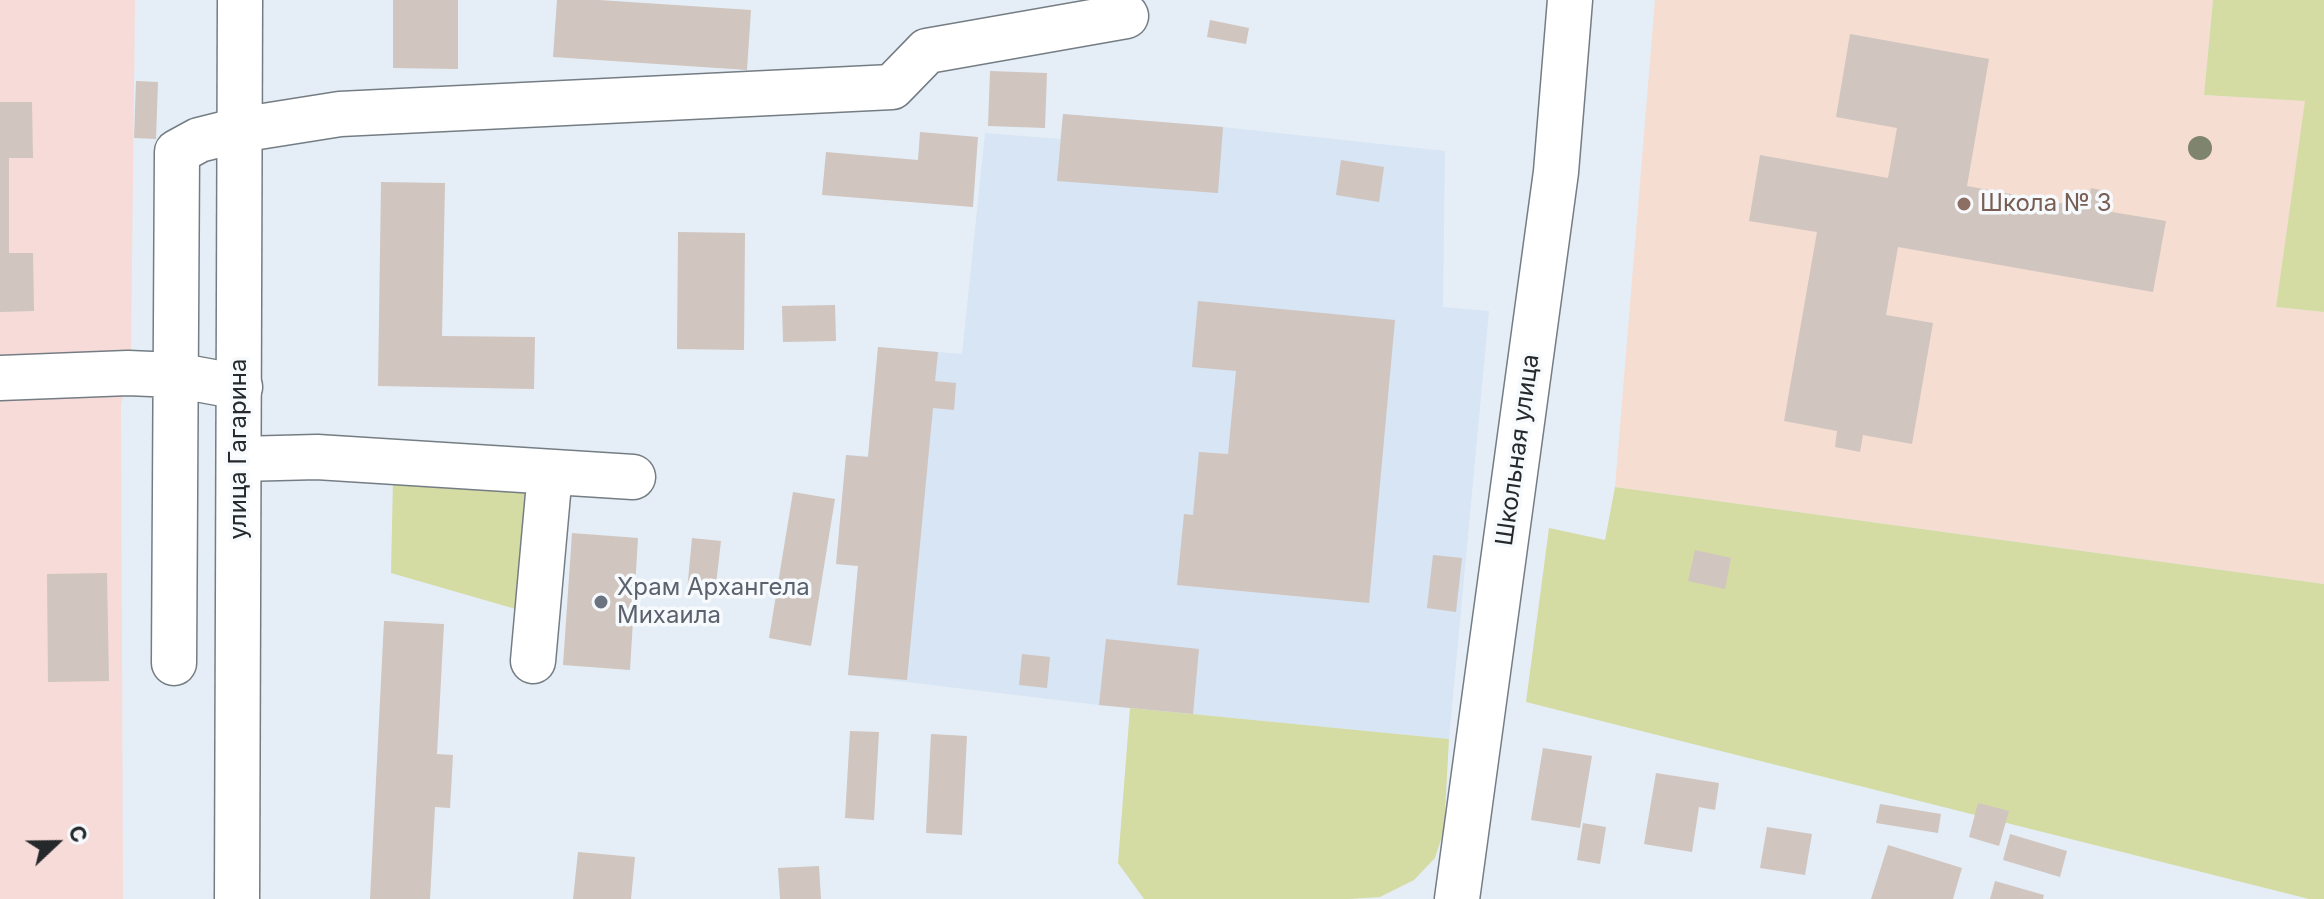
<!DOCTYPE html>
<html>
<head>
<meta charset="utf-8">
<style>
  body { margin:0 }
  #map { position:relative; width:2324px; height:899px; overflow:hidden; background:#e5eef6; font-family:Inter,sans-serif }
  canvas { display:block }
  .north { position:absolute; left:16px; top:803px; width:80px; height:80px; -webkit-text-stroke:6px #f6fafd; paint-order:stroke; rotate:68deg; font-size:22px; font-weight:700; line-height:32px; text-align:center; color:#26292c }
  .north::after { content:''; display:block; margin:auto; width:28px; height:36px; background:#26292c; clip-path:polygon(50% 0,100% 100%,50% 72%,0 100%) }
</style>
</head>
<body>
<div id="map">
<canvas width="2324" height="899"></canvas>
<div class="north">С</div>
</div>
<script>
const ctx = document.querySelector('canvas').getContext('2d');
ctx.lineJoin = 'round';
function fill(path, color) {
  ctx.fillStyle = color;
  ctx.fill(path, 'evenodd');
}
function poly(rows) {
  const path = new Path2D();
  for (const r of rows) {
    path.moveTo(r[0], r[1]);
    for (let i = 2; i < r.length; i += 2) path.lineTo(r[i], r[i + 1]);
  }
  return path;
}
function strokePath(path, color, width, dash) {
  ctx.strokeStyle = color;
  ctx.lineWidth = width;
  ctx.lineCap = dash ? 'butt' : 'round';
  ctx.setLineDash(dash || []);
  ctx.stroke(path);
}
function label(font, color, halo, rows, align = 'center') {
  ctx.font = font + ' Inter,sans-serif';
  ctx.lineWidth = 7;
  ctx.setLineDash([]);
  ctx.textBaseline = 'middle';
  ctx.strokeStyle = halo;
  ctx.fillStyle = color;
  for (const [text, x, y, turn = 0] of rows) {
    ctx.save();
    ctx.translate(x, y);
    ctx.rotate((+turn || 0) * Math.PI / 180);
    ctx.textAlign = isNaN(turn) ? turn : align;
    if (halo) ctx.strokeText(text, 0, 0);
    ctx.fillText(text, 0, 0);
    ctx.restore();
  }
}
const built = poly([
  [1063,114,1223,127,1445,151,1443,307,1489,311,1449,739,1099,705,848,675,858,566,836,564,846,455,868,456,878,347,962,354,985,133,1060,139]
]);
const education = poly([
  [1655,0,2213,0,2204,95,2306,101,2276,307,2324,312,2324,584,1615,487]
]);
const medical = poly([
  [0,0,135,0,131,353,121,406,123,899,0,899]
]);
const green = poly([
  [2213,0,2324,0,2324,312,2276,307,2305,101,2204,95],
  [393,478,536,485,526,612,391,573],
  [1615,487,2324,584,2324,899,2309,899,1526,702,1549,528,1605,540],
  [1130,708,1449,739,1444,830,1435,858,1414,880,1380,897,1349,899,1144,899,1118,863]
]);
const building = poly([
  [393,0,458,0,458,69,393,68],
  [557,0,599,0,751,10,747,70,553,57],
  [1210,20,1249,28,1246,44,1207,37],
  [1850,34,1989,59,1967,186,2087,208,2091,188,2110,192,2106,211,2166,221,2153,292,1898,247,1886,315,1933,323,1912,444,1863,435,1860,452,1835,447,1837,431,1784,421,1817,232,1749,221,1760,155,1888,178,1897,128,1836,117],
  [990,71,1047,73,1045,128,988,126],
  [136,81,158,82,156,139,134,138],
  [0,102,32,102,33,158,9,158,9,253,33,253,34,311,0,312],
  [1063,114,1223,127,1218,193,1057,181],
  [920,132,978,137,973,207,822,195,826,152,918,160],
  [1341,160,1384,167,1379,202,1336,195],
  [381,182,445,183,442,336,535,337,534,389,378,386],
  [678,232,745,233,744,350,677,349],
  [1198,301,1395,320,1369,603,1177,585,1184,514,1193,515,1199,452,1228,454,1236,371,1192,367],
  [835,305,836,341,783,342,782,306],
  [878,347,938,352,935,381,956,383,954,410,933,408,907,680,848,675,858,566,836,564,846,455,868,457],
  [793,492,835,499,811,646,769,638],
  [572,533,638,538,630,670,563,665],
  [692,538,721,541,715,593,687,591],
  [1695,550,1731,558,1725,589,1688,581],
  [1433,555,1462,558,1456,612,1427,608],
  [107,573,109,681,48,682,47,574],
  [384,621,444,624,437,754,453,755,450,808,435,807,430,899,370,899],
  [1106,639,1199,649,1193,714,1099,705],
  [1022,654,1050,657,1047,688,1019,685],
  [850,731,879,732,874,820,845,818],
  [931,734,967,736,962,835,926,833],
  [1543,748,1592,756,1580,828,1531,820],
  [1656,773,1719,783,1715,810,1699,807,1692,852,1644,844],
  [1978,803,2009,811,1999,846,1969,837],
  [1880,804,1941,814,1938,833,1876,823],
  [1583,823,1606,827,1600,864,1577,860],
  [1767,827,1812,834,1805,875,1760,868],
  [2010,834,2067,851,2060,877,2003,860],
  [1888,845,1962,868,1953,899,1871,899],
  [578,852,635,857,631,899,573,899],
  [819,866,821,899,780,899,778,868],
  [1995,881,2044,895,2043,899,1990,899]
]);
const minor = poly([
  [0,378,128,373,175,375,240,387],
  [240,459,317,457,633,477],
  [533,661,550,472],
  [174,663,177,152,199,140,239,130,340,114,892,87,927,51,1126,16],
  [1457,899,1556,172,1570,0]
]);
const major = poly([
  [237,899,240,0]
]);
const trees = [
  [2200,148]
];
const markers = [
  [1964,204,8,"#8d6e63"],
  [601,602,8,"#6b7280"]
];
const educationNames = [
  ["Школа № 3",1980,204]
];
const streetNames = [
  ["улица Гагарина",239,449,-90],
  ["Школьная улица",1518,450,-82]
];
const worshipNames = [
  ["Храм Архангела",617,588],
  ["Михаила",617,616]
];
fill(built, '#d7e5f4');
fill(education, '#f5ddd2');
fill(medical, '#f6dbd8');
fill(green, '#d4dba3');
fill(building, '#d0c5bf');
strokePath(minor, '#757d84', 47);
strokePath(major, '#757d84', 47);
strokePath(minor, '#fff', 44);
strokePath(major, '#fff', 44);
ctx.fillStyle = '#7f846f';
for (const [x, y] of trees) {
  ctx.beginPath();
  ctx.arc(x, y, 12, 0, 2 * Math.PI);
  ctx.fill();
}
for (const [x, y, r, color] of markers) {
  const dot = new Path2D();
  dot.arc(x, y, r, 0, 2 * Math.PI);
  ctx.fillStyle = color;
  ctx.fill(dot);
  strokePath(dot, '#f6fafd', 3);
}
label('24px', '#785e54', '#f6fafd', educationNames, 'left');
label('24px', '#26292c', '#f6fafd', streetNames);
label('24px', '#5b616d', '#f6fafd', worshipNames, 'left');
</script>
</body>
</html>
